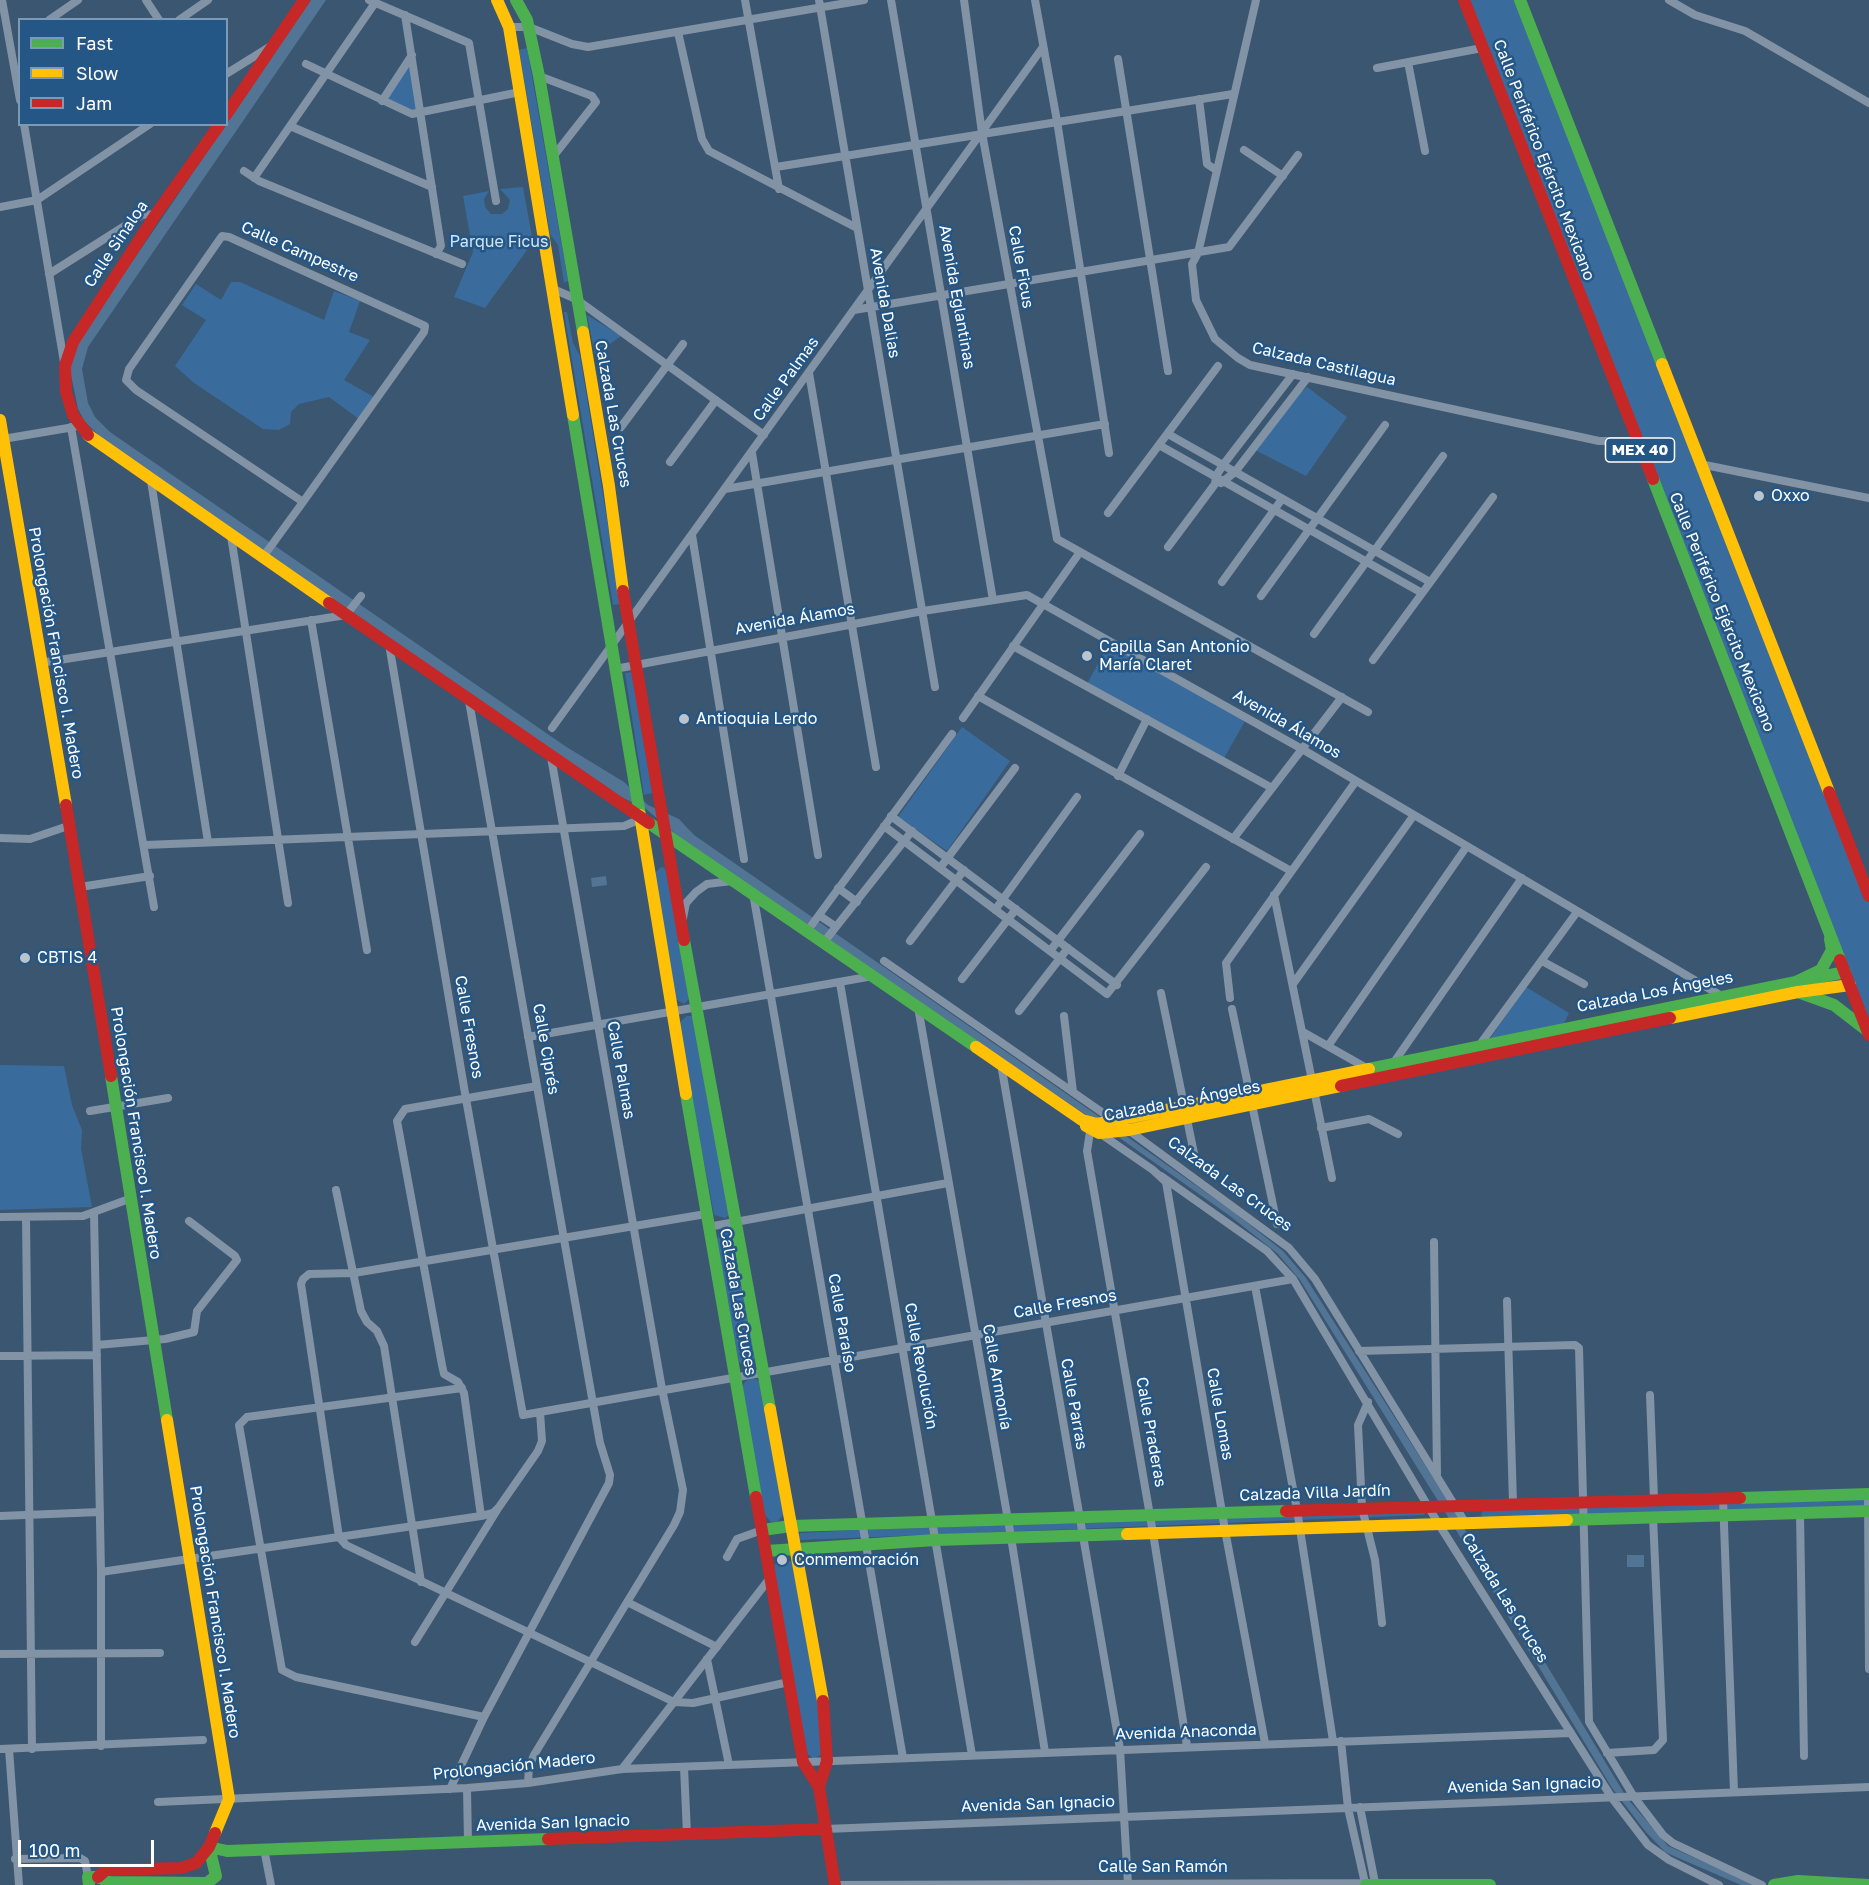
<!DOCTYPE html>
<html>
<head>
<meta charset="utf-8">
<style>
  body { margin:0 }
  #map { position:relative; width:1869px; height:1885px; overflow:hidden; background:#3b5670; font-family:"Golos Text",sans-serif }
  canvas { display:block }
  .legend { position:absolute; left:18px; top:18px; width:210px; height:108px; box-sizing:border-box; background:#255786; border:2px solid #7c9ab6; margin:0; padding:8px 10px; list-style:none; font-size:18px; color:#fff }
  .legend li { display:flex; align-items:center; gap:12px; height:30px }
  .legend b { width:30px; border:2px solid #7c9ab6 }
  .scale { position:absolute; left:18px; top:1840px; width:136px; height:27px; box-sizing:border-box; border:3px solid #fff; border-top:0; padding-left:8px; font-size:18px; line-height:21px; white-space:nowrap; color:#fff; -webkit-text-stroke:4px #255786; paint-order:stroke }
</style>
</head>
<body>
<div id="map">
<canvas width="1869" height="1885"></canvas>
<ul class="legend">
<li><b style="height:8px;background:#4caf50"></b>Fast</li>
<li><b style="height:8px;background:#ffc107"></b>Slow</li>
<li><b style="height:8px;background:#c62828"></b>Jam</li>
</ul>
<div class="scale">100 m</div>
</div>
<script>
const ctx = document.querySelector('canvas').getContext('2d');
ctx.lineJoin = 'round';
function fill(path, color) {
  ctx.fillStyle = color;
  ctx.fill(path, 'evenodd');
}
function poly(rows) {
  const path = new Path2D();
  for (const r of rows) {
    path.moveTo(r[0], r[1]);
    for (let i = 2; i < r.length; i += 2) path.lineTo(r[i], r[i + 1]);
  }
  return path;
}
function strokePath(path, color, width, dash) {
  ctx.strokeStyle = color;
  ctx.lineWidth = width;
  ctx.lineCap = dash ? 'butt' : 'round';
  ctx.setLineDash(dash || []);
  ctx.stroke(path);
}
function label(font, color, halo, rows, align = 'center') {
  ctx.font = font + ' "Golos Text",sans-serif';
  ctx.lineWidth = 5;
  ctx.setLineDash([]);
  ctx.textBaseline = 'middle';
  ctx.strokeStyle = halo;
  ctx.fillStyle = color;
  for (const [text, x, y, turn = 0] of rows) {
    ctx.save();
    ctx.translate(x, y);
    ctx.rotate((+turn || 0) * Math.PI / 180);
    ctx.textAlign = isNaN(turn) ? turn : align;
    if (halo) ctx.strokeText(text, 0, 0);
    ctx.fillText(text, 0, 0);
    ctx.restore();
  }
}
const green = poly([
  [1467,0,1518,0,1869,902,1869,1022],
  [527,48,568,281,564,283,558,245,550,234,519,50],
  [411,57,420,113,383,100],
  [523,187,533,242,485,308,454,297,473,252,463,196,489,191,484,199,485,207,491,214,502,214,508,209,510,200,500,189],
  [231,282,240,282,324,320,334,291,360,301,349,332,370,340,344,380,374,397,359,419,329,397,299,404,291,412,290,424,279,430,263,429,194,383,175,366,206,320,182,305,196,284,221,300],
  [564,312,567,312,573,343,580,356,621,604,613,605],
  [587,315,621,336,595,355],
  [1307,387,1347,417,1306,476,1255,450,1294,398],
  [1108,645,1245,721,1223,760,1087,684],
  [633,672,652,793,644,795,625,673],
  [962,727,1010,761,947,851,898,817],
  [661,867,665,868,693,995,684,1004,674,998,652,876],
  [1526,987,1569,1013,1561,1030,1484,1047],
  [687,1016,694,1016,729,1215,725,1218,714,1215,679,1027,681,1021],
  [0,1065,64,1066,72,1105,82,1130,81,1149,92,1207,0,1210],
  [729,1228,733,1232,755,1359,747,1368,739,1362,716,1243,719,1233],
  [751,1377,761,1382,784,1514,777,1522,771,1522,764,1514,741,1391,744,1383],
  [1869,1499,1869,1507,1484,1518,1481,1515,1483,1509],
  [1426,1512,1424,1515,800,1540,798,1536,800,1533,859,1530],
  [783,1559,792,1562,824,1737,822,1754,814,1759,805,1752,774,1568,775,1564]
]);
const water = poly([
  [311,0,326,0,88,347,82,369,88,403,95,417,110,432,565,746,624,782,648,805,679,819,694,835,1097,1115,1109,1127,1129,1138,1235,1213,1283,1251,1306,1278,1444,1495,1627,1798,1668,1846,1756,1885,1741,1885,1676,1857,1665,1852,1645,1831,1612,1788,1445,1512,1300,1280,1278,1254,1230,1216,1107,1129,698,853,646,809,609,791,557,756,272,556,115,451,85,422,78,409,70,370,76,344],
  [606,876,607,885,592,887,591,878],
  [1627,1555,1644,1555,1644,1567,1627,1567]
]);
const street = poly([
  [2,0,20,100],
  [146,0,159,20],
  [369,0,469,43,496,201],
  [745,0,779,189],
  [819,0,935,687],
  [891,0,993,600],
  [964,0,982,133,1057,539,1368,712],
  [1035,0,1057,121,1109,453],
  [1256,0,1198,253,1192,264,1196,300,1215,339,1238,358,1250,365,1599,441,1636,441],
  [1669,0,1695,15,1745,31,1869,103],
  [405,15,441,246,436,254],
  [49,20,78,0],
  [179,20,208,0],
  [509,27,529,27,572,44,588,47,864,0],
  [678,32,702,139,709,151,857,228],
  [1118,59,1168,371],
  [1408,62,1425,151],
  [306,64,412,114,520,92],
  [1377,68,1482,48],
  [226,74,271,46],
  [539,76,592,96,596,102,552,158],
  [1199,99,1207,164,1216,170],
  [382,101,412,55],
  [24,124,64,362],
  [290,126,432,187],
  [1244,150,1283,176],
  [776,167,1233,94],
  [244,171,259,181,462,264],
  [254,178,375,3],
  [0,207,37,200,150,124],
  [49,274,142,215,156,214],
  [551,288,576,299,764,435],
  [854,310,1229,247,1298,155],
  [809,373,876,767],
  [71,427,154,907],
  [621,427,683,344],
  [1168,434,1430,582],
  [3,439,74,427],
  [1159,445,1422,593],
  [752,453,818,855],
  [670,462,716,400],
  [1700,464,1869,498],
  [151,481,208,842],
  [1221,483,1235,472,1308,377],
  [725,489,1105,424],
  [1108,513,1218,366],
  [692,535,744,859],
  [231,536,288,903],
  [1168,547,1215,484,1216,476,1223,465,1293,374],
  [263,557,303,502,424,332,425,326,229,237,222,236,129,369,126,380,136,390,303,502],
  [1222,582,1282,499],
  [1261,596,1385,425],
  [311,620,367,950],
  [1314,634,1443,456],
  [389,644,466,1099,523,1415,1293,1279],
  [1013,646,1272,788],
  [1373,660,1493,497],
  [40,663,346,615,361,596],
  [615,669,923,611,1027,595,1302,749,1725,998],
  [978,696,1291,871],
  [963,718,1080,552],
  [552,728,1043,47],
  [1118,776,1147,719],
  [891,816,1117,985],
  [884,826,1107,994,1206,867],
  [0,838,30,839,68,826],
  [1233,839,1342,697],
  [145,845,624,826,641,819],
  [940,868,1015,768],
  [80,887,150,876],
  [838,888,857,902],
  [753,893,903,1758],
  [1274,895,1332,1178],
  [995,910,1077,797],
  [820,916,835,926],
  [683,918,686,903,696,892,707,884,732,881],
  [808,930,952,734],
  [910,941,964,870],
  [824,942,912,831],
  [1050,951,1140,834],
  [884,961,1116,1122],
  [1542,961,1584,984],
  [962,979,1016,909],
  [840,983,972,1755],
  [1293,984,1414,815],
  [1161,993,1196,1163],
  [1230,998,1226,963,1356,781],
  [918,1007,1011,1537,1045,1752],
  [1232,1009,1277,1224],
  [1019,1011,1068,948],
  [1064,1016,1073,1092],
  [1303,1032,1370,1070],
  [528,1037,873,976],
  [1328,1046,1467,846],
  [1478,1047,1577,912],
  [1001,1064,1120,1749,1128,1884],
  [1392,1065,1522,878],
  [90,1111,168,1098],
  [1091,1126,1087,1151,1153,1533,1187,1746],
  [1321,1128,1369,1119,1398,1134],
  [1127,1129,1289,1248,1315,1279,1465,1522],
  [1098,1132,1153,1170,1166,1182,1225,1530,1265,1743],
  [1161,1176,1267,1251,1293,1279,1438,1523,1612,1798,1648,1845,1669,1860,1719,1885],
  [336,1190,361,1311,367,1322,377,1331,384,1346,421,1582],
  [94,1213,101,1572,101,1746],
  [706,1214,354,1273,309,1274,303,1279,301,1284,339,1537,346,1545,674,1702,693,1703,789,1682],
  [0,1217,83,1216,129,1199],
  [26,1217,32,1749],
  [708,1227,948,1183],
  [1434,1242,1437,1474],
  [1255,1286,1297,1510,1333,1741],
  [1507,1301,1513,1503],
  [97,1345,165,1339,194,1332,197,1311,237,1260,235,1256,189,1221],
  [1359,1351,1575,1345,1579,1348,1589,1722,1634,1797,1663,1835,1673,1843,1762,1885],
  [0,1356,97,1355],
  [462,1388,247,1417,239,1425,282,1670,296,1677,484,1717],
  [1650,1395,1654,1499],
  [1368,1402,1358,1425,1362,1508,1375,1560,1382,1623],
  [1868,1494,1869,1669],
  [1723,1498,1734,1792],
  [1800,1513,1804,1756],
  [0,1516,100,1512],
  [481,1516,464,1393,458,1382,444,1374,442,1365,397,1121,405,1109,537,1086],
  [727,1557,737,1539,762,1530],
  [101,1572,481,1516,493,1513,499,1507],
  [627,1602,717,1647],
  [415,1642,499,1507,538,1451,542,1441,540,1412],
  [0,1654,160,1653],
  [707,1659,729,1765],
  [0,1749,203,1740],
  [9,1749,19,1885],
  [1607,1753,1654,1750,1663,1740,1653,1517],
  [684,1767,687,1834],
  [622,1769,770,1578],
  [528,1783,529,1767,534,1755,674,1525,680,1512,683,1490,662,1389,551,757],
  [467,1788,468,1842],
  [450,1789,484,1717,609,1483,610,1475,600,1443,469,701],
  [158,1802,467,1788,528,1783,622,1769,1571,1733],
  [1360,1807,1375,1883],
  [826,1829,1869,1787],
  [264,1849,271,1885],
  [15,1859,80,1858,85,1861,88,1877],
  [835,1885,1365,1883,1348,1808,1341,1741]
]);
const fast = poly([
  [516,0,527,20,539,76,583,332],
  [1520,0,1662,364],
  [573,415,640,815],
  [1653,479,1840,960],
  [649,823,976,1047],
  [684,940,770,1409],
  [1796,982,1821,970,1832,950,1830,939],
  [1798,992,1834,1005,1865,1029],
  [1369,1069,1845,972],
  [111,1076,167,1420],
  [686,1094,756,1497],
  [1740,1498,1869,1494],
  [1567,1520,1869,1511],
  [762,1530,791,1526,1286,1511],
  [766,1551,936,1540,1127,1534],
  [209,1847,227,1851,548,1839],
  [89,1885,88,1877,98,1877,109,1882,207,1883,216,1876,209,1847],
  [1366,1885,1490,1885],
  [1774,1885,1798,1881,1869,1885]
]);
const slow = poly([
  [497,0,509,27,573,415],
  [583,332,609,486,623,591],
  [1662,364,1829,792],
  [0,420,66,805],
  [88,435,329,603],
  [640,815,686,1094],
  [1670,1018,1798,992,1850,985],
  [976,1047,1082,1120,1097,1124,1369,1069],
  [1086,1126,1099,1133,1129,1130,1341,1086],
  [770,1409,823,1701],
  [167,1420,229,1799,215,1833],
  [1127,1534,1567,1520]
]);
const jam = poly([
  [1464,0,1653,479],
  [226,115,304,0],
  [88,435,73,415,66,392,65,366,73,342,156,214,220,124],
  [623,591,684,940],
  [329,603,649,823],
  [1829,792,1869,896],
  [66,805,111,1076],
  [1840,960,1869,1035],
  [1341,1086,1670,1018],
  [756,1497,803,1762,819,1787,835,1885],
  [1286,1511,1740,1498],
  [819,1787,827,1761,823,1701],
  [548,1839,826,1829],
  [98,1877,106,1870,181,1868,196,1863,209,1847,215,1833]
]);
const markers = [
  [1759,496,6,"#bac4cd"],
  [1087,656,6,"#bac4cd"],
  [684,719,6,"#bac4cd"],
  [25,958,6,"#bac4cd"],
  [782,1560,6,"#bac4cd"]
];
const shields = [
  [1640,450,69]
];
const shieldNames = [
  ["MEX 40",1640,450]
];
const streetNames = [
  ["Calle Periférico Ejército Mexicano",1544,160,69],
  ["Calle Sinaloa",116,244,-56],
  ["Calle Campestre",300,252,24],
  ["Calle Ficus",1021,267,80],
  ["Avenida Eglantinas",957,297,80],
  ["Avenida Dalias",885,303,80],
  ["Calzada Castilagua",1324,364,13],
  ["Calle Palmas",786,379,-54],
  ["Calzada Las Cruces",613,414,80],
  ["Calle Periférico Ejército Mexicano",1722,612,68],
  ["Avenida Álamos",795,619,-10],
  ["Prolongación Francisco I. Madero",56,653,80],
  ["Avenida Álamos",1287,724,30],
  ["Calzada Los Ángeles",1655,992,-11],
  ["Calle Fresnos",469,1027,80],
  ["Calle Ciprés",546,1049,80],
  ["Calle Palmas",621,1070,80],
  ["Calzada Los Ángeles",1182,1101,-11],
  ["Prolongación Francisco I. Madero",136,1133,81],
  ["Calzada Las Cruces",1230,1184,36],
  ["Calzada Las Cruces",738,1302,80],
  ["Calle Fresnos",1065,1304,-10],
  ["Calle Paraíso",842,1323,80],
  ["Calle Revolución",921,1366,80],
  ["Calle Armonía",997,1377,80],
  ["Calle Parras",1074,1404,80],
  ["Calle Lomas",1220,1414,80],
  ["Calle Praderas",1151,1432,80],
  ["Calzada Villa Jardín",1315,1493,-2],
  ["Calzada Las Cruces",1505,1598,58],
  ["Prolongación Francisco I. Madero",215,1612,81],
  ["Avenida Anaconda",1186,1732,-2],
  ["Prolongación Madero",514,1766,-6],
  ["Avenida San Ignacio",1524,1785,-2],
  ["Avenida San Ignacio",1038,1804,-2],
  ["Avenida San Ignacio",553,1823,-2],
  ["Calle San Ramón",1163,1867]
];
const parkNames = [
  ["Parque Ficus",499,242]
];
const poiNames = [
  ["Oxxo",1771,496],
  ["Capilla San Antonio",1099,647],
  ["María Claret",1099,665],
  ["Antioquia Lerdo",696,719],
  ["CBTIS 4",37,958],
  ["Conmemoración",794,1560]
];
fill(green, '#396c9c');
fill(water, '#527495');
strokePath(street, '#8293a5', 8);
strokePath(fast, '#4caf50', 12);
strokePath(slow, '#ffc107', 12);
strokePath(jam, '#c62828', 12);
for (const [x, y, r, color] of markers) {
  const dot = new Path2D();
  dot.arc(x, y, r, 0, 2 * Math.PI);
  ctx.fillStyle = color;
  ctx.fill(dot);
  strokePath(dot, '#255786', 2);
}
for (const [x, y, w] of shields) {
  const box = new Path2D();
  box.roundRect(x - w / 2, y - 12, w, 24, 4.5);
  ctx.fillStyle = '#255786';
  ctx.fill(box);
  strokePath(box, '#fff', 1.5);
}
label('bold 15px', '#fff', null, shieldNames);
label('16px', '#fff', '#255786', streetNames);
label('16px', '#d3e6f7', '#255786', parkNames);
label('16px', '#fff', '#255786', poiNames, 'left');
</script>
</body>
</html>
